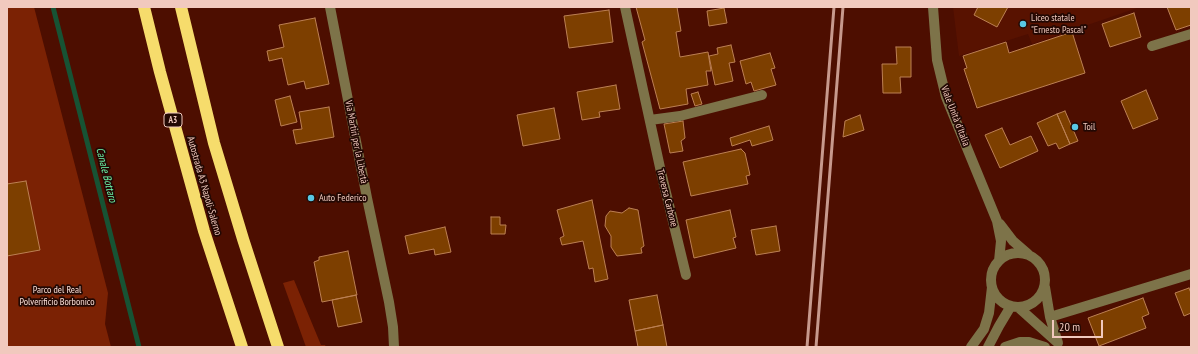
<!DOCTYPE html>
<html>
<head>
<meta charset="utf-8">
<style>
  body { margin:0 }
  #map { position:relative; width:1198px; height:354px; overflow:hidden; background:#4d0e00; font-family:"PT Sans Narrow",sans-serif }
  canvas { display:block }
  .frame { position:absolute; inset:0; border:8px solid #f1c9be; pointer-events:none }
  .scale { position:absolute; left:1052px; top:320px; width:51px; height:18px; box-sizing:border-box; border:2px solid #f1c9be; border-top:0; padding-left:5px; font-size:12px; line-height:14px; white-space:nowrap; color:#f1c9be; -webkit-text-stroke:3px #220803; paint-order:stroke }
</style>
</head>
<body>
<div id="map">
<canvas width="1198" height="354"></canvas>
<div class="frame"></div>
<div class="scale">20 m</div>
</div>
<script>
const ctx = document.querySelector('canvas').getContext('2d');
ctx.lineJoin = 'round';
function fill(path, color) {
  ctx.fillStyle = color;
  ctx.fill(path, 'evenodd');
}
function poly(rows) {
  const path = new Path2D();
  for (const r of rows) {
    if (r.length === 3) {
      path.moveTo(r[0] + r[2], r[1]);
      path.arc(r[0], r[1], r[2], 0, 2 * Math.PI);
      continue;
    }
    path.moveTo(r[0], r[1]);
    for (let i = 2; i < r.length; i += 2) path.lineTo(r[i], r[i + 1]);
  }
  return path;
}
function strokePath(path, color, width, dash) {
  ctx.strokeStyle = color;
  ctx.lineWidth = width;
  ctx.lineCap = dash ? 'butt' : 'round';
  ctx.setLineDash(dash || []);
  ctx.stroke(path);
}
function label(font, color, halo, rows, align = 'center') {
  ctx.font = font + ' "PT Sans Narrow",sans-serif';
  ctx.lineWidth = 3.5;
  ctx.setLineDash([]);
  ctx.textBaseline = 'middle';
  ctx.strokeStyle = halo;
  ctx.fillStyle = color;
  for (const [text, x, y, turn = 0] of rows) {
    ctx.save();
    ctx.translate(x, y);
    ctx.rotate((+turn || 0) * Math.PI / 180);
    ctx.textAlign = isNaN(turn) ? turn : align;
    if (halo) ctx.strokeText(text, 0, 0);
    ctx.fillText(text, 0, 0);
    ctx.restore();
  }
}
const built = poly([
  [953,7,1140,7,1032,44,1028,34,959,56]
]);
const green = poly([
  [7,7,34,7,108,293,105,324,111,347,7,347],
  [294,280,321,345,325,345,326,347,306,347,283,283]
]);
const stream = poly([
  [53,7,139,347]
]);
const building = poly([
  [636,7,677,7,681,31,676,32,680,57,708,52,711,71,706,71,708,85,686,89,688,104,660,109,642,42,645,40,636,7],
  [978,7,1008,7,997,27,974,15,978,7],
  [1167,7,1191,7,1191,25,1176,30,1167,7],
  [724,8,727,23,709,26,707,11,724,8],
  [609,10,613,42,569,48,564,16,609,10],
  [1134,13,1141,37,1110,47,1102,24,1134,13],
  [315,18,329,84,306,89,304,81,288,85,282,58,269,61,267,51,284,47,279,25,315,18],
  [1072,32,1085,73,977,108,964,69,967,68,963,56,1006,42,1009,53,1072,32],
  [731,45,735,62,729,63,733,81,715,85,709,56,718,54,717,48,731,45],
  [896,47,911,47,911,77,900,77,901,93,883,93,882,64,897,64,896,47],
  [770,53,775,68,771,69,776,85,754,91,751,82,746,84,740,61,770,53],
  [616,85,620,109,599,112,600,117,582,120,577,92,616,85],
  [1146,90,1158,119,1133,129,1121,101,1146,90],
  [698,92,702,104,695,106,691,94,698,92],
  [290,96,297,122,281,126,275,100,290,96],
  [329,107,334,137,296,144,293,130,302,129,299,112,329,107],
  [554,108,560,139,523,146,517,115,554,108],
  [1065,111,1078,141,1070,144,1057,114,1065,111],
  [1057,114,1070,144,1059,149,1056,143,1048,146,1037,123,1057,114],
  [860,115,864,130,843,137,845,121,860,115],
  [683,121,685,138,681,141,683,151,670,153,664,124,683,121],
  [769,126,773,140,752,146,750,140,732,146,730,138,769,126],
  [1002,128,1010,145,1031,136,1038,151,1000,168,985,135,1002,128],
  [741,149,745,153,750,175,746,176,748,184,691,196,683,162,741,149],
  [26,181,40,250,7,256,7,184,26,181],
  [592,200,608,279,595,282,593,268,589,269,583,241,562,245,560,238,564,236,557,210,592,200],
  [629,208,638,210,644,246,641,248,642,253,617,256,611,247,611,236,605,226,606,216,610,211,622,213,629,208],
  [730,210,736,237,733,238,736,248,694,258,686,220,730,210],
  [491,217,500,217,500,225,506,225,505,234,491,234,491,217],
  [776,226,780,251,756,255,751,230,776,226],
  [445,227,451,252,435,255,434,249,409,254,405,236,445,227],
  [348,251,357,295,322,302,314,262,319,260,319,257,348,251],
  [1189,288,1191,293,1191,313,1184,316,1175,293,1189,288],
  [356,295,362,322,338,327,332,300,356,295],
  [657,295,663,325,635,331,629,300,657,295],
  [1143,298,1149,314,1142,317,1146,328,1099,346,1088,318,1143,298],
  [663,325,667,347,638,347,635,331,663,325]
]);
const minor = poly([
  [330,7,367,198,389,302,393,327,394,347],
  [625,7,661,172,686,275],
  [933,7,937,60,946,97,997,221,1001,241,999,261],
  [1152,46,1191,34],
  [650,120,680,116,762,95],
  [1000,224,1013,241,1028,254],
  [1018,280,27],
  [1045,287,1050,317,1058,343],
  [1018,307,1057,342],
  [1050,317,1191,274],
  [971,347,984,329,989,313,992,287],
  [988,347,999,326,1011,306],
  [1005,347,1020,342,1029,342,1045,347]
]);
const highway = poly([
  [144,7,160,72,204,231,242,347],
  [181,7,214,143,243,239,278,347]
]);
const rail = poly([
  [807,347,834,7],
  [816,347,843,7]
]);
const markers = [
  [1023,24,4,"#59c8e4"],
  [1075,127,4,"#59c8e4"],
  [311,198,4,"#59c8e4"]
];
const shields = [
  [173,120,18]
];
const shieldNames = [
  ["A3",173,120]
];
const poiNames = [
  ["Liceo statale",1031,18],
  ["\"Ernesto Pascal\"",1031,30],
  ["Toil",1083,127],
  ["Auto Federico",319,198]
];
const streetNames = [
  ["Viale Unità d'Italia",955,116,69],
  ["Via Martiri per la Libertà",356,142,79],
  ["Autostrada A3 Napoli-Salerno",204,186,74],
  ["Traversa Carbone",667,198,76]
];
const parkNames = [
  ["Parco del Real",57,290],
  ["Polverificio Borbonico",57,302]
];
const waterNames = [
  ["Canale Bottaro",106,175,76]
];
fill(built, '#581200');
fill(green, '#7b2204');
strokePath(stream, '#175334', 5);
fill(building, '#7d3f00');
strokePath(building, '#bc8053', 1);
strokePath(minor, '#7d7349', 10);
strokePath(highway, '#f6dc6c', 12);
strokePath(rail, '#c7998d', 3);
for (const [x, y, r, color] of markers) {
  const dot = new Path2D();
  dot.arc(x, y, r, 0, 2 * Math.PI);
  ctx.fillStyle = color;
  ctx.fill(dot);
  strokePath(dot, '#220803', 1.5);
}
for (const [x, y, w] of shields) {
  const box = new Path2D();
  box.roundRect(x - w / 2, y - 7, w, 14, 3);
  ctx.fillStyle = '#220803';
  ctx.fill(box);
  strokePath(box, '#f1c9be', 1);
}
label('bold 9px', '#f1c9be', null, shieldNames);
label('10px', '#f1c9be', '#220803', poiNames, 'left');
label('10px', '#f1c9be', '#220803', streetNames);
label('10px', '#f9ddd5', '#220803', parkNames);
label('italic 11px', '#6efcae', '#220803', waterNames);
</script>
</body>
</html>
